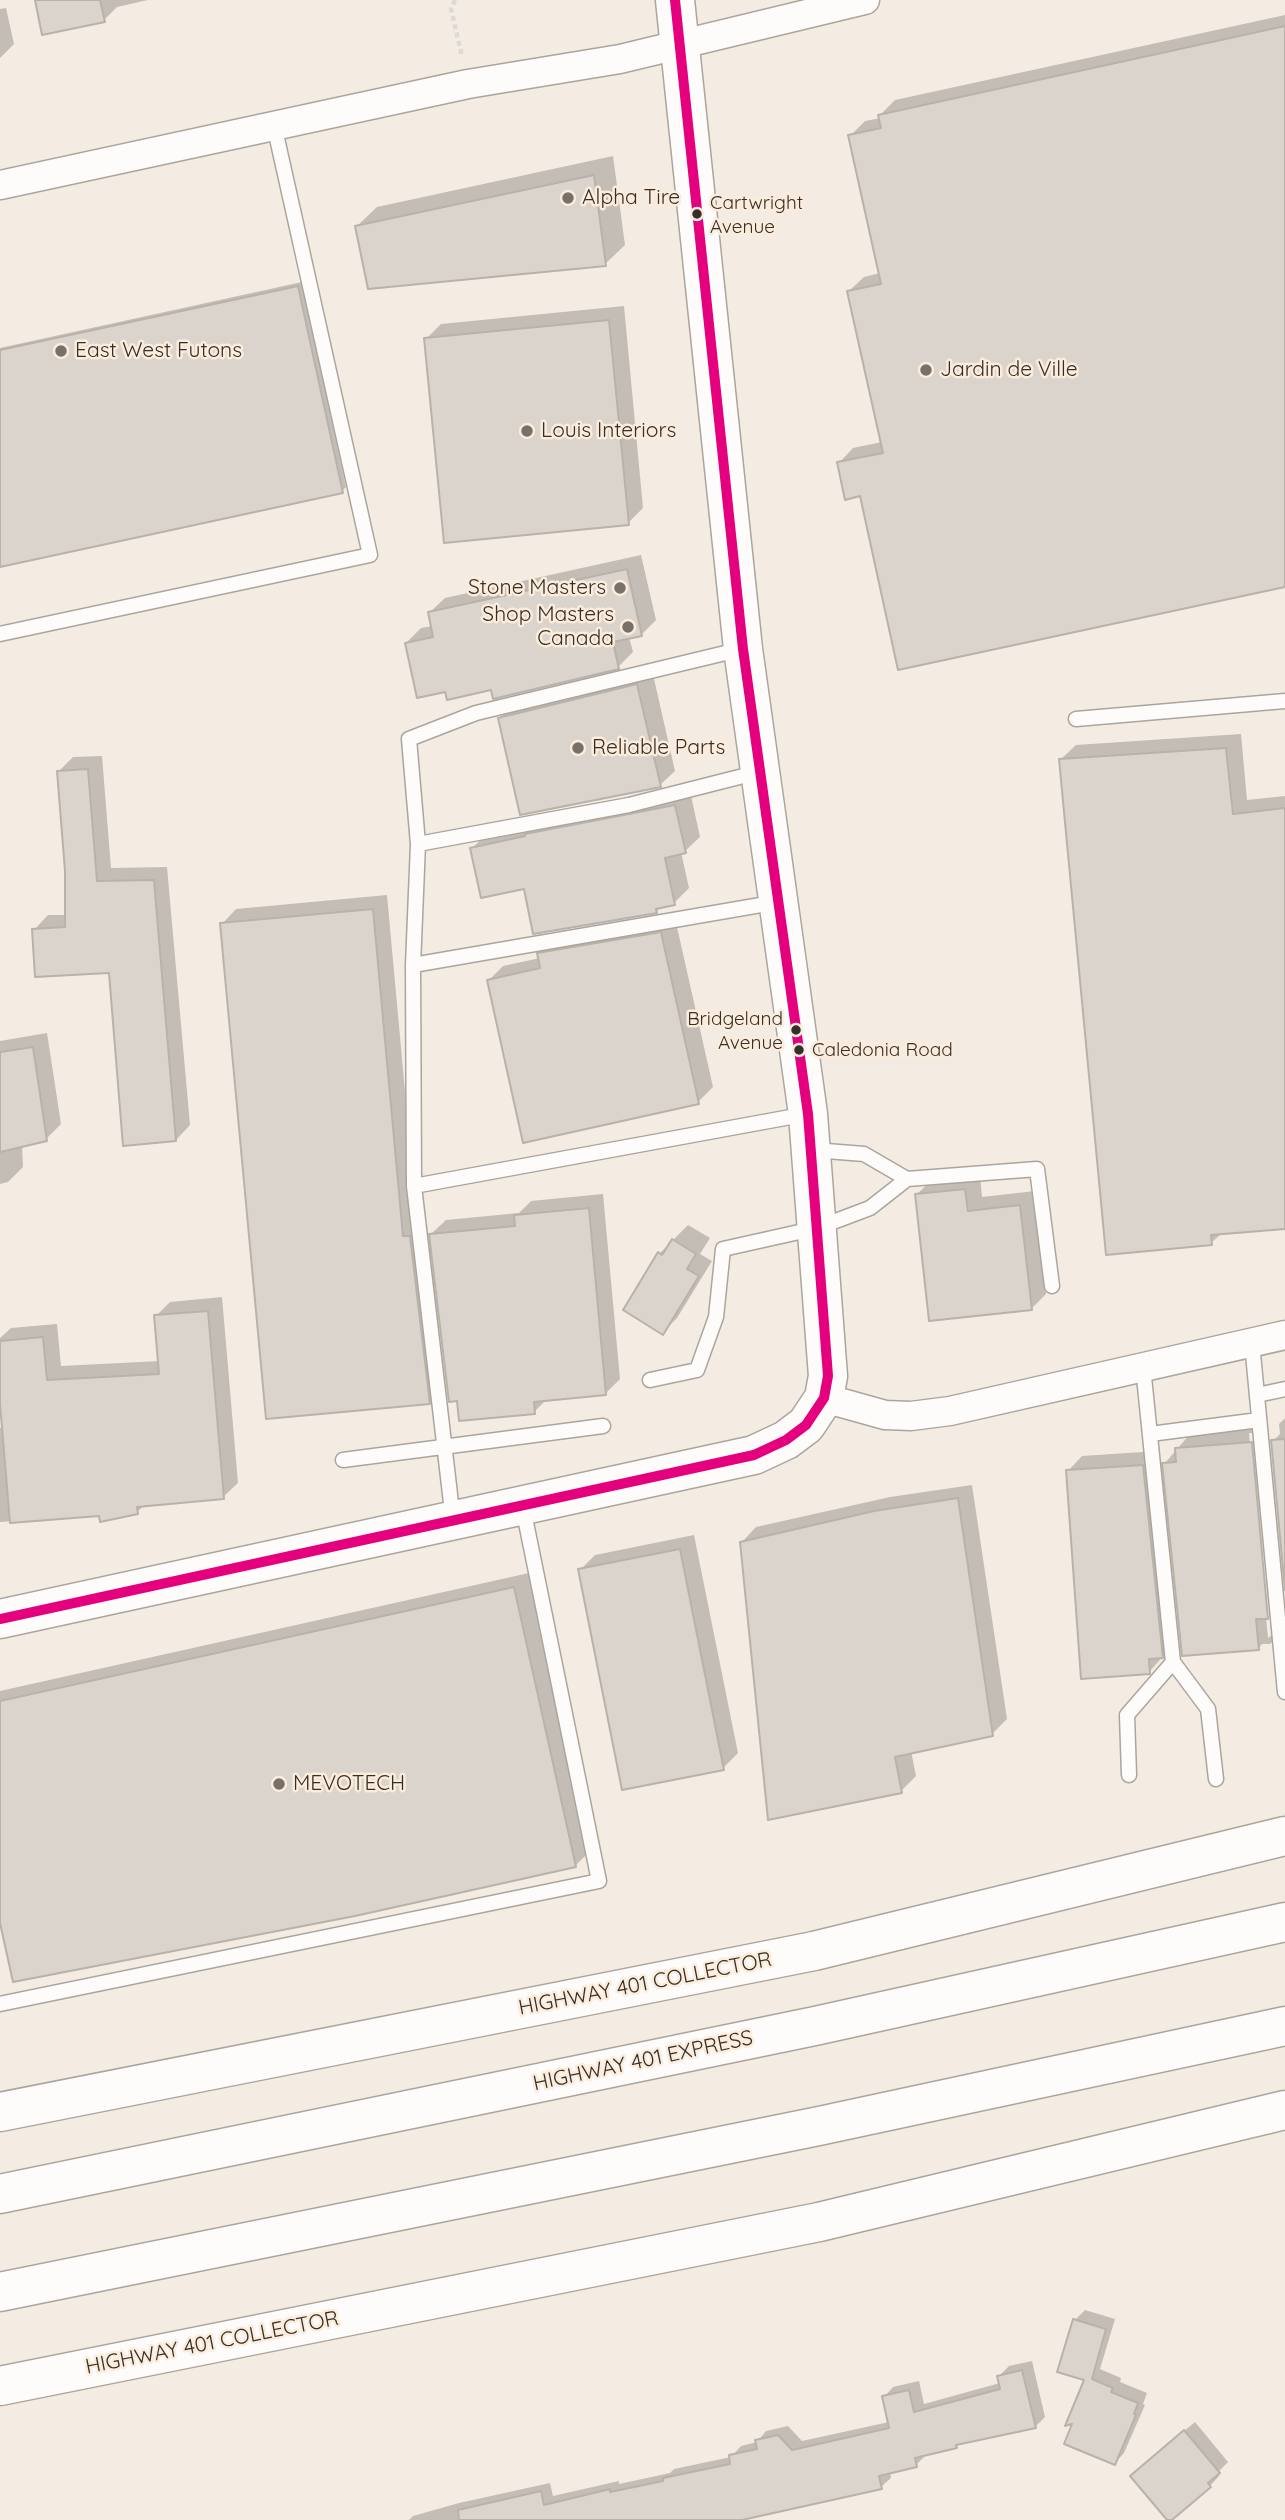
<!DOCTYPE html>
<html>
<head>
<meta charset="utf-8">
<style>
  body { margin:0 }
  canvas { display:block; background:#f4ece3 }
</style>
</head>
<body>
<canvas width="1285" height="2520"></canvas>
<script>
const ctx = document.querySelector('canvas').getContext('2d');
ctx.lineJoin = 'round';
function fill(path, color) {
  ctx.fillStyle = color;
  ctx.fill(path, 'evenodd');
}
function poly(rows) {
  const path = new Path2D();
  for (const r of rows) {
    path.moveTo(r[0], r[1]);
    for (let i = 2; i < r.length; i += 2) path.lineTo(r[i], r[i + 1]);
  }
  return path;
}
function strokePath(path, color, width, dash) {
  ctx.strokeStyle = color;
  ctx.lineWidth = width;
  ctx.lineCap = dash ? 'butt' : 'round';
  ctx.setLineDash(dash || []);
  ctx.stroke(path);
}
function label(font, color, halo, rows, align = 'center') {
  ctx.font = font + ' Quicksand,sans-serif';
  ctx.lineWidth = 5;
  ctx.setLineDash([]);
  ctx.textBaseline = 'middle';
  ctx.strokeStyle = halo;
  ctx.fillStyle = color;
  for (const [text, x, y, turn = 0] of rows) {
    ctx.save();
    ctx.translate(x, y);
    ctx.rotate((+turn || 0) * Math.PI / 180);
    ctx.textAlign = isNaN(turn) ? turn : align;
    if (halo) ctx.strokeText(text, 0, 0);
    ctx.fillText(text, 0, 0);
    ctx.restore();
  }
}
const shadow = poly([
  [37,0,148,0,117,7,104,20],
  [6,8,14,44,0,58,0,9],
  [1285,15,1285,585,862,494,839,463,853,448,882,442,849,291,864,277,880,273,850,136,865,121,881,118,880,115,895,100],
  [613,156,625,245,605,264,357,226,377,207],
  [302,282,346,487,342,491,0,565,0,348],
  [624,306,643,508,628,523,426,339,441,324],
  [641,555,656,620,641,635,629,637,633,652,618,667,493,688,447,690,406,643,421,628,433,626,430,612,445,598],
  [652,670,675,771,660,785,500,718,514,703],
  [1241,734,1247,800,1285,796,1285,1227,1222,1233,1211,1243,1061,759,1076,745],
  [102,756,111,868,167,867,190,1125,176,1140,111,972,34,930,48,915,67,915,66,871,59,771,73,757],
  [690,791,700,837,685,851,681,852,689,888,674,903,662,906,656,912,525,887,472,848,487,834],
  [387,895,417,1222,444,1387,429,1402,222,924,236,909],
  [675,918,713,1087,698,1102,488,981,503,966,540,958,539,954,554,939],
  [47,1033,61,1124,46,1139,22,1145,23,1167,8,1182,0,1184,0,1041],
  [980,1175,982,1197,1035,1191,1046,1294,1031,1309,917,1194,932,1180],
  [603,1194,620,1379,605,1394,547,1399,534,1412,431,1234,446,1220,519,1213,531,1201],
  [688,1225,710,1238,700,1254,712,1261,677,1318,663,1332,660,1253],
  [222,1297,238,1483,223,1497,145,1505,137,1512,0,1522,0,1428,4,1428,0,1384,0,1338,11,1328,57,1324,61,1366,160,1361,156,1316,170,1302],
  [1285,1418,1285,1571,1273,1441,1280,1434,1279,1424],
  [1266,1428,1285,1629,1270,1644,1262,1644,1258,1649,1164,1464,1191,1433],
  [1249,1433,1253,1433,1272,1635,1268,1638],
  [1158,1451,1177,1641,1149,1672,1068,1471,1082,1456],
  [972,1485,1007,1719,992,1734,911,1751,916,1776,901,1791,742,1542,756,1527,890,1497],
  [694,1535,738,1753,723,1768,580,1570,595,1555],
  [529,1573,590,1851,575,1866,0,1915,0,1691],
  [1085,2310,1115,2319,1100,2369,1121,2378,1120,2382,1147,2393,1143,2404,1145,2405,1124,2453,1115,2463,1087,2379,1075,2320],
  [1032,2361,1045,2417,1035,2427,960,2443,956,2447,926,2455,916,2465,890,2472,891,2478,881,2487,725,2520,409,2520,413,2516,459,2503,550,2483,553,2496,619,2481,619,2484,670,2473,674,2469,731,2457,741,2446,757,2442,766,2431,788,2426,802,2441,889,2422,884,2397,893,2387,919,2381,924,2404,1000,2383,999,2376,1009,2366],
  [1195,2422,1228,2462,1217,2473,1219,2476,1210,2486,1142,2466]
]);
const building = poly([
  [35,0,100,0,105,22,42,35,35,0],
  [1285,26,1285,587,898,670,860,496,845,500,837,462,883,453,847,291,881,284,848,135,881,128,878,115,1285,26],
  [594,175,606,266,368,289,355,226,594,175],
  [298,286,343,493,0,567,0,350,298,286],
  [609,320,629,525,444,543,424,338,609,320],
  [627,569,642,636,613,642,619,669,493,699,491,690,447,700,445,692,417,698,405,643,433,637,428,612,627,569],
  [637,684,661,787,520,815,498,718,637,684],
  [1226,748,1233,814,1285,808,1285,1229,1211,1235,1212,1245,1106,1255,1059,759,1226,748],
  [88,769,97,881,154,880,176,1141,123,1146,109,973,35,977,32,929,65,927,65,871,57,771,88,769],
  [675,805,686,853,665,858,675,905,656,909,657,913,533,934,524,889,481,898,470,848,525,836,525,834,675,805],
  [373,909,403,1236,410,1236,430,1404,266,1419,220,923,373,909],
  [661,932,699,1104,523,1143,487,980,540,968,537,953,661,932],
  [33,1047,47,1141,0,1152,0,1052,33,1047],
  [965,1189,968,1211,1020,1205,1032,1310,929,1321,915,1194,965,1189],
  [589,1208,606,1395,534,1402,535,1414,459,1421,457,1401,449,1402,429,1234,515,1226,514,1215,589,1208],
  [672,1239,696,1254,687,1269,699,1276,663,1335,623,1310,658,1252,662,1255,672,1239],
  [208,1311,224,1499,137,1507,138,1514,100,1522,99,1516,10,1523,0,1404,0,1341,43,1337,47,1380,159,1374,154,1315,208,1311],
  [1285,1439,1285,1590,1271,1440,1285,1439],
  [1252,1442,1268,1619,1256,1619,1259,1650,1182,1656,1162,1463,1176,1462,1175,1448,1252,1442],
  [1143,1465,1163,1658,1149,1659,1150,1674,1081,1679,1066,1470,1143,1465],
  [958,1498,993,1736,895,1757,902,1793,768,1820,740,1542,874,1511,958,1498],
  [680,1549,724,1770,622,1790,578,1569,680,1549],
  [514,1587,576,1867,355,1916,13,1982,0,1923,0,1701,514,1587],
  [1073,2319,1106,2329,1092,2379,1113,2388,1111,2392,1138,2403,1134,2414,1136,2415,1115,2465,1064,2444,1072,2424,1065,2426,1084,2380,1057,2372,1073,2319],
  [1022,2370,1036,2428,956,2445,957,2448,915,2458,917,2467,879,2476,882,2489,742,2520,459,2520,458,2510,541,2491,544,2505,610,2489,610,2492,663,2481,663,2478,730,2464,729,2455,757,2449,755,2440,778,2435,792,2450,889,2428,882,2396,909,2390,914,2412,1000,2389,997,2376,1022,2370],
  [1184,2430,1220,2473,1208,2483,1211,2487,1172,2520,1167,2520,1130,2476,1184,2430]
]);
const path = poly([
  [455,0,451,9,462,56]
]);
const lane = poly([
  [0,634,370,555,274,125],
  [742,649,476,713,409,739,418,844,629,805,759,772],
  [1076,719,1285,701],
  [413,965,778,902],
  [814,1150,864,1154,907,1179],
  [414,1186,413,965,418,844],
  [1252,1343,1285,1692],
  [650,1380,697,1370,716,1317,723,1249,817,1228,870,1208,907,1179,1037,1169,1052,1286],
  [1257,1395,1285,1389],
  [1150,1434,1259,1420],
  [343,1460,603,1426],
  [453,1520,414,1186,807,1114],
  [1173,1662,1208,1709,1216,1779],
  [1129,1775,1127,1715,1173,1662,1143,1367],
  [0,2004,599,1881,523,1508]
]);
const street = poly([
  [0,185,468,84,620,59,865,0],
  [824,1398,885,1415,911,1416,950,1411,1285,1335]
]);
const secondary = poly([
  [0,1619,754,1455,786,1440,806,1425,824,1398,828,1376,808,1114,743,649,675,0]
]);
const highway = poly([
  [0,2112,814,1951,1285,1836],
  [0,2194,815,2026,1285,1922],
  [0,2292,819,2126,1285,2026],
  [0,2386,819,2222,1285,2110]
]);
const bus1 = poly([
  [0,1619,754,1455,786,1440,806,1425,824,1398,828,1376,808,1114,743,649,675,0]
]);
const markers = [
  [568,198,7,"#78716a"],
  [697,214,6,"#352f29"],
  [61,351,7,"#78716a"],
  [926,370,7,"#78716a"],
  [527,431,7,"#78716a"],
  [620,588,7,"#78716a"],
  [628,627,7,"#78716a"],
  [578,748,7,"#78716a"],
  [796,1030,6,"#352f29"],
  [799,1050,6,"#352f29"],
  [279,1784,7,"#78716a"]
];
const busNames = [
  ["Cartwright",710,203],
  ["Avenue",710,227],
  ["Bridgeland",783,1019,"right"],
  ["Avenue",783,1043,"right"],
  ["Caledonia Road",812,1050]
];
const poiNames = [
  ["Alpha Tire",582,198],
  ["East West Futons",75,351],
  ["Jardin de Ville",940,370],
  ["Louis Interiors",541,431],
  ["Stone Masters",606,588,"right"],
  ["Shop Masters",614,615,"right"],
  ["Canada",614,639,"right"],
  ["Reliable Parts",592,748],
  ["MEVOTECH",293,1784]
];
const streetNames = [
  ["HIGHWAY 401 COLLECTOR",645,1984,-11],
  ["HIGHWAY 401 EXPRESS",643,2061,-12],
  ["HIGHWAY 401 COLLECTOR",212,2343,-11]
];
fill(shadow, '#0003');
fill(building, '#dad4cd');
strokePath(building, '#b8b2ab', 2);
strokePath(lane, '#aba59e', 17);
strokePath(street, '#aba59e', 31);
strokePath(secondary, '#aba59e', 41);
strokePath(highway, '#aba59e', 41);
strokePath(path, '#dcdad7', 4.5, [5, 3.5]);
strokePath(lane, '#fdfcfb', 14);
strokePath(street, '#fdfcfb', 28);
strokePath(secondary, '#fdfcfb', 38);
strokePath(highway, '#fdfcfb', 38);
strokePath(bus1, '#e5007d', 10);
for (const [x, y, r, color] of markers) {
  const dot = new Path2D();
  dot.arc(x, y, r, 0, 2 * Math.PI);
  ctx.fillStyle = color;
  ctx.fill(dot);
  strokePath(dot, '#fbecdc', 2.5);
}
label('19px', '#352f29', '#fbecdc', busNames, 'left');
label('21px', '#352f29', '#fbecdc', poiNames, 'left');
label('21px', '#352f29', '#fbecdc', streetNames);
</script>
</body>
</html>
